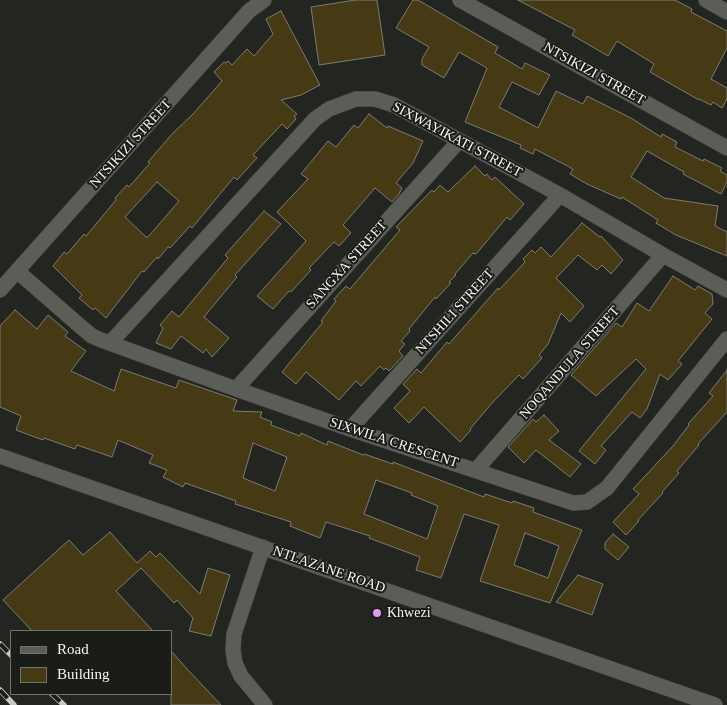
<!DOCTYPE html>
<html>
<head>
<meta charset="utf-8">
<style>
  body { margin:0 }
  #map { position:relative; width:727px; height:705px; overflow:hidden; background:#232520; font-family:"Times New Roman",serif }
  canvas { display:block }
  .legend { position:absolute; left:10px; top:630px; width:162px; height:65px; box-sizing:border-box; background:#191c17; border:1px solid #71736f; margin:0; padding:6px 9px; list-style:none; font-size:15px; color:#f4f6f2 }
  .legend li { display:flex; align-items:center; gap:10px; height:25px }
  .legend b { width:25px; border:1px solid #71736f }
</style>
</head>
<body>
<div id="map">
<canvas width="727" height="705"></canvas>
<ul class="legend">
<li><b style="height:6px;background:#5b5e57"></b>Road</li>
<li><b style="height:14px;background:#453a14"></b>Building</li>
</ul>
</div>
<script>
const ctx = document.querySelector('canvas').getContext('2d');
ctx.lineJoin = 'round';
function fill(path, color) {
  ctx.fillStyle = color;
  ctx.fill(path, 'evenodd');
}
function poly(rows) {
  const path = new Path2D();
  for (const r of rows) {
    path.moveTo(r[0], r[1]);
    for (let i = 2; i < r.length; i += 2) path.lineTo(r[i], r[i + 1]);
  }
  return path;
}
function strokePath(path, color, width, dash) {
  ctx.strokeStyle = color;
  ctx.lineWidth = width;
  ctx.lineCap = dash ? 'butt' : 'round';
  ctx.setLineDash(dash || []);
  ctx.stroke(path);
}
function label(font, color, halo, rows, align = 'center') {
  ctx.font = font + ' "Times New Roman",serif';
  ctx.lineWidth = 4;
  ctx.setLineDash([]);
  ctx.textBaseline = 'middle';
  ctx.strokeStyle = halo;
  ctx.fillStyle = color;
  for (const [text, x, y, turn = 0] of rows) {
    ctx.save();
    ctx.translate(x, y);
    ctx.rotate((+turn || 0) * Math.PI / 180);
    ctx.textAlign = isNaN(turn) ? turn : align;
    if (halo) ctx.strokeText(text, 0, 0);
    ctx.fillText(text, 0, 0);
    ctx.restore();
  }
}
const building = poly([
  [355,0,377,0,385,55,319,65,311,7,355,0],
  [413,0,418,0,498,47,495,53,522,69,525,63,550,75,539,95,512,82,499,107,538,128,556,91,583,104,587,96,631,118,661,137,662,134,677,142,675,147,703,161,704,159,722,168,720,171,727,175,727,182,721,194,683,174,684,172,647,151,631,177,664,198,718,206,715,226,727,232,727,256,676,235,656,223,658,220,622,197,621,199,587,184,570,174,573,169,535,149,533,154,520,148,521,145,465,122,487,68,459,52,444,78,422,65,422,59,429,47,396,28,413,0],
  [518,0,675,0,692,9,691,12,727,31,727,48,711,79,727,88,727,99,722,108,713,102,711,105,699,99,699,100,650,72,654,64,617,41,608,56,572,35,575,30,518,0],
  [281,11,320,85,301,95,281,100,297,114,294,116,296,119,287,129,282,124,253,155,257,158,237,180,234,177,192,228,190,226,170,248,168,247,158,259,157,257,144,272,142,271,106,318,95,308,93,310,79,298,82,295,53,266,64,252,67,254,84,234,86,236,116,200,115,198,127,185,129,187,150,163,148,162,172,134,193,114,222,81,214,72,224,62,226,63,228,61,232,65,247,49,254,56,273,34,266,19,281,11],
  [157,182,179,201,148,237,146,237,125,217,157,182],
  [369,114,387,128,388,126,423,141,413,163,396,183,402,188,399,194,392,202,375,188,343,225,351,233,339,246,334,242,309,268,311,270,291,292,289,291,273,309,257,296,306,241,277,212,308,179,301,174,328,141,336,147,354,125,358,128,369,114],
  [475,166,485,176,487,174,492,180,495,177,524,204,510,220,507,217,476,254,473,253,455,274,456,275,449,282,451,283,436,299,435,297,409,329,410,331,401,341,405,344,399,351,403,356,389,371,386,368,384,370,380,366,361,386,356,381,339,400,306,372,296,384,282,372,323,322,321,321,336,301,334,299,346,286,350,289,400,230,396,227,432,190,434,192,440,185,448,192,475,166],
  [264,211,281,224,235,275,237,277,204,317,229,338,212,357,206,349,203,353,181,336,171,349,156,343,163,328,160,325,172,311,179,317,228,258,225,255,264,211],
  [582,223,600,237,601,236,623,260,611,274,602,265,597,270,578,255,556,278,584,306,570,322,561,313,548,344,539,355,542,358,523,379,519,375,492,403,470,429,471,430,460,442,424,407,409,423,394,408,410,391,403,384,417,369,421,373,447,342,449,344,498,288,499,290,525,262,523,259,532,250,535,253,541,247,551,257,582,223],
  [673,276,695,290,698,286,712,294,713,304,705,313,712,319,678,361,682,364,668,380,660,374,647,409,640,418,632,412,601,446,606,450,595,464,579,451,646,369,636,359,596,396,571,375,616,323,622,327,637,303,649,311,673,276],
  [15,310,37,329,48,315,68,332,65,336,86,351,71,371,114,391,121,369,176,388,179,380,237,400,233,411,262,412,260,417,272,422,271,425,300,436,301,433,327,445,328,441,363,455,364,454,393,464,393,462,484,497,485,494,512,503,513,501,534,508,533,512,582,530,550,603,480,581,499,525,464,514,441,578,416,570,420,557,369,538,370,536,326,522,320,538,290,526,291,522,235,504,236,501,185,483,183,487,163,477,167,470,149,463,153,455,118,440,112,457,77,445,75,449,44,438,43,440,16,430,21,416,0,407,0,326,15,310],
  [253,443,287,457,275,491,243,478,253,443],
  [376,480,412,493,411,495,438,506,427,539,364,514,376,480],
  [525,533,559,546,548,578,514,565,525,533],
  [727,370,727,412,698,444,699,445,677,471,679,473,662,492,663,493,638,520,639,521,626,535,613,522,639,494,633,489,673,446,689,425,688,424,713,396,709,393,727,370],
  [544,415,559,431,549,440,581,464,570,477,536,450,524,463,508,447,533,419,536,422,544,415],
  [110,532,137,563,150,551,156,557,160,553,200,594,208,568,230,575,211,636,189,631,193,618,177,600,174,603,141,568,116,591,153,631,32,631,3,600,69,540,83,555,110,532],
  [613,534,629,547,618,560,605,549,605,543,613,534],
  [578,575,603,584,592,615,556,602,578,575],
  [171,651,188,670,221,705,171,705,171,651]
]);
const minor = poly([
  [460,0,727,148],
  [706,0,727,12],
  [17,271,80,326,92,336,101,340,236,389,350,429,573,503,587,502,607,488,727,339],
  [0,290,249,11,264,0],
  [111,342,315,119,329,109,356,99,375,99,394,105,560,195,663,255,727,290],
  [236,389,459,141],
  [350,429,560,195],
  [0,456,715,705],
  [476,470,663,255],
  [263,547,234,634,233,650,235,663,241,676,265,705]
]);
const rail = poly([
  [0,644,11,655],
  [0,690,14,705],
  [52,694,64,705]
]);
const markers = [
  [377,613,5,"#da9af6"]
];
const streetNames = [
  ["NTSIKIZI STREET",594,74,29],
  ["SIXWAYIKATI STREET",457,140,28],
  ["NTSIKIZI STREET",131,144,-48],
  ["SANGXA STREET",347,265,-48],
  ["NTSHILI STREET",455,312,-48],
  ["NOQANDULA STREET",570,363,-49],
  ["SIXWILA CRESCENT",394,443,18],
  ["NTLAZANE ROAD",329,570,19]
];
const poiNames = [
  ["Khwezi",387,613]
];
fill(building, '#453a14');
strokePath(building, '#7d7b75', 1);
strokePath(minor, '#3f413d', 16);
strokePath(minor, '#5b5e57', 15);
strokePath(rail, '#c5c7c3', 5.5);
strokePath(rail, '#191c17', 4, [11]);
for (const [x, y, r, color] of markers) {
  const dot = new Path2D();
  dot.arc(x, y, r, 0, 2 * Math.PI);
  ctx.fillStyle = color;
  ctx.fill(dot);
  strokePath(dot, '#191c17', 2);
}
label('14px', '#f4f6f2', '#191c17', streetNames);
label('14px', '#f4f6f2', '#191c17', poiNames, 'left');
</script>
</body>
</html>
